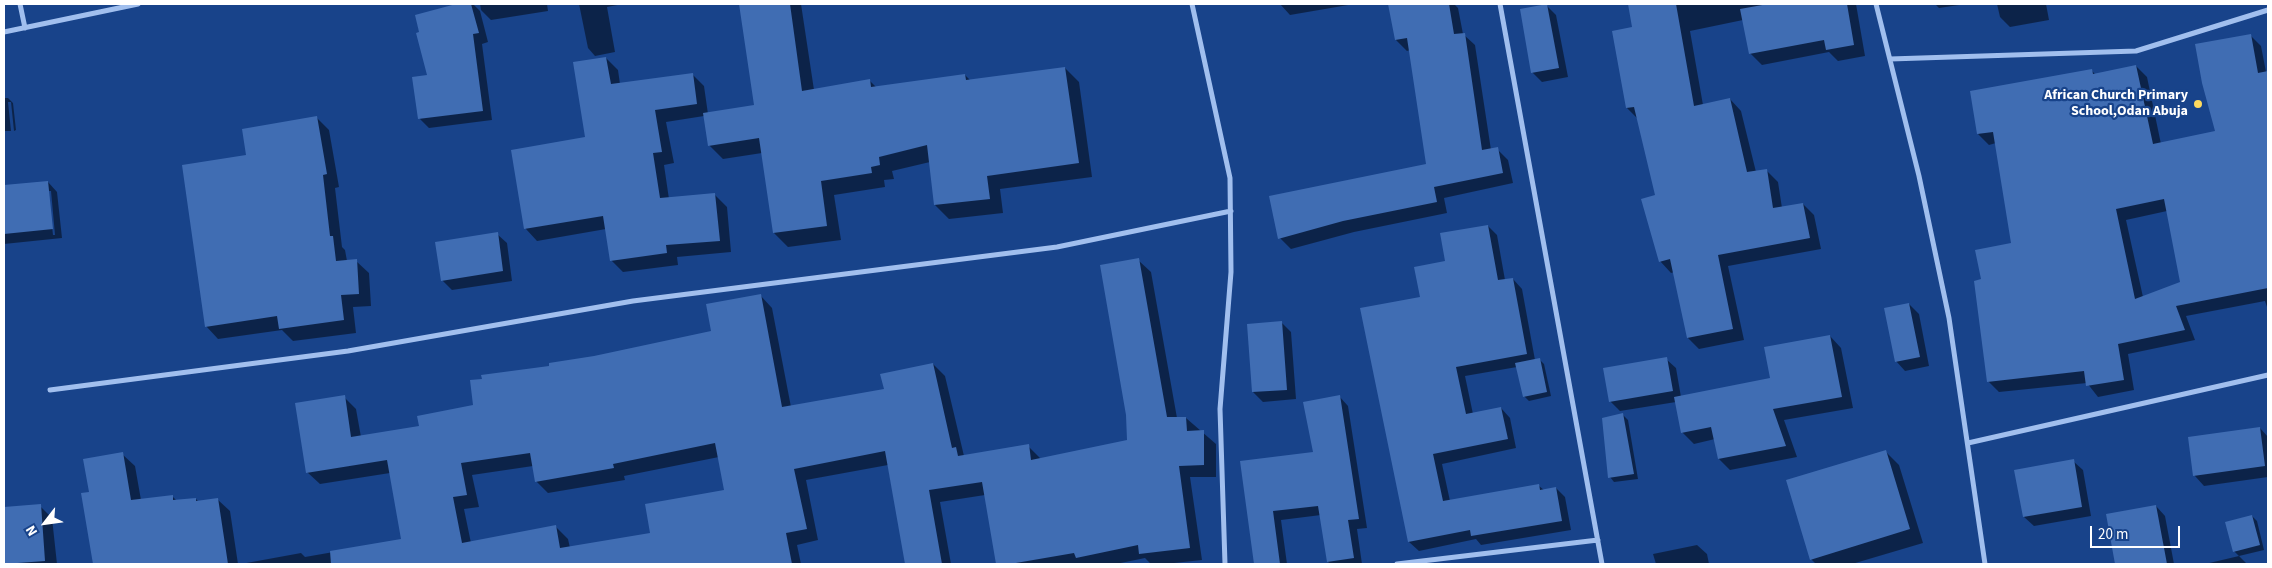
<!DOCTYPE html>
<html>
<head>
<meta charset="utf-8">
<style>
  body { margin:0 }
  #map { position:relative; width:2272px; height:568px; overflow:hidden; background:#18438a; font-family:"Source Sans 3",sans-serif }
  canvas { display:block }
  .frame { position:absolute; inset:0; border:5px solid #fff; pointer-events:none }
  .north { position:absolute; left:20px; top:498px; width:50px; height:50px; -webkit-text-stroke:4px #18438a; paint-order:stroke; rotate:240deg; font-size:14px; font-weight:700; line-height:20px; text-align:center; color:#fff }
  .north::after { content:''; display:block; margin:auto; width:18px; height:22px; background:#fff; clip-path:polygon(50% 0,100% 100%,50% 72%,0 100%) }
  .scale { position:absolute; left:2090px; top:526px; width:90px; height:22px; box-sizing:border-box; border:2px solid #fff; border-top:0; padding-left:6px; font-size:15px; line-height:18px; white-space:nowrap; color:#fff; -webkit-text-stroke:4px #18438a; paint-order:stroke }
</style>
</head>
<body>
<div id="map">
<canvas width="2272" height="568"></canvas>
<div class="frame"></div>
<div class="north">N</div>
<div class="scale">20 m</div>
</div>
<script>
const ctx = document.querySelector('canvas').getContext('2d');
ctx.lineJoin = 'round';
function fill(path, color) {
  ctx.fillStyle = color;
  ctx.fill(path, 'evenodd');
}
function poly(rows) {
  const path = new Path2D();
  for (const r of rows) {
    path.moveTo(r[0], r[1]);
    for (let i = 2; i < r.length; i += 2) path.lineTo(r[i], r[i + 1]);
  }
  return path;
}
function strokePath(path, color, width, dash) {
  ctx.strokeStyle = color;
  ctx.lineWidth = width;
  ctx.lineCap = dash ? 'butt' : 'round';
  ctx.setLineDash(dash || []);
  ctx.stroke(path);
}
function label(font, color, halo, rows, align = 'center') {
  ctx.font = font + ' "Source Sans 3",sans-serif';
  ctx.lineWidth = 4.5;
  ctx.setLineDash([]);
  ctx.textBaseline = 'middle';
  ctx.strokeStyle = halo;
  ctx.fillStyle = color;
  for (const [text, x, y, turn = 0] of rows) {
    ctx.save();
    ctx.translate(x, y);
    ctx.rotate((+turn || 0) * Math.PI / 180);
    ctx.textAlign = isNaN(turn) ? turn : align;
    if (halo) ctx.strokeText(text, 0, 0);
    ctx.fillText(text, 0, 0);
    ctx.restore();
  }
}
const shadow = poly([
  [461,4,473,4,480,11,488,42,482,44,492,120,429,128,420,119,429,76,416,16],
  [480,4,547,4,548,11,491,20,481,10],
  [579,4,623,4,607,7,615,52,595,56,588,48],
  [740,4,801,4,814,90,869,80,877,88,965,75,971,81,1065,68,1079,82,1092,177,1000,189,1003,213,949,219,935,205,930,162,892,171,894,179,884,180,885,187,834,195,841,240,788,247,774,233,762,153,723,159,709,145,704,116,666,122,674,163,664,165,669,199,715,195,727,207,731,252,677,257,678,265,623,272,611,260,606,229,537,241,526,229,512,151,586,138,606,58,618,70,620,84,692,74,704,86,708,114,755,106],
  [1280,4,1354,4,1290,15],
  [1409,4,1454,4,1458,8,1463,34,1475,45,1491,150,1497,149,1508,160,1513,183,1444,198,1447,213,1354,232,1291,249,1280,238,1428,165,1410,50,1407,51,1396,40,1390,7],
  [1629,4,1856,4,1865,56,1838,61,1829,52,1762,65,1750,53,1743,20,1690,31,1703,105,1730,99,1741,111,1756,172,1766,170,1778,182,1782,208,1803,204,1814,215,1821,249,1728,266,1744,340,1699,349,1688,338,1674,272,1671,273,1660,261,1656,196,1638,119,1627,108,1634,28],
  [1935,4,1966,4,1939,8],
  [1997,4,2046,4,2049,20,2010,27,2000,17],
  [1547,6,1556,15,1568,77,1542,82,1532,72],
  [2250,35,2261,46,2266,72,2268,72,2268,310,2265,301,2186,316,2195,340,2128,354,2134,390,2098,397,2087,383,1999,392,1988,381,1982,280,2013,244,1996,143,1989,145,1978,134,2091,70,2096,75,2136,66,2147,77,2161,144,2216,132],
  [2167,211,2182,283,2143,297,2126,220],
  [4,98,8,98,13,103,16,130,14,131,11,102,8,102,11,131,4,131],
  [316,117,329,130,339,187,335,188,342,247,345,250,347,261,356,261,369,273,371,306,353,307,356,333,293,341,282,330,218,339,206,326,248,156],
  [48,182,57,192,62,238,4,244,4,187],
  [48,191,51,191,55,235,53,235],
  [1488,226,1497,235,1505,280,1513,279,1522,289,1535,360,1539,359,1544,364,1551,396,1529,401,1524,396,1517,367,1465,376,1473,414,1501,408,1510,418,1516,448,1442,464,1450,501,1539,486,1544,490,1556,488,1565,497,1571,530,1481,545,1476,539,1419,551,1409,542,1422,298,1447,262],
  [497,234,507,243,512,281,452,290,442,280],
  [1138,260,1151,272,1177,418,1186,418,1216,444,1216,477,1190,477,1202,560,1165,564,1151,564,1145,558,1116,564,997,564,985,495,940,502,951,564,906,564,888,465,806,480,818,540,797,545,801,564,241,564,301,553,305,557,402,540,390,473,320,484,307,472,344,397,356,409,361,437,421,427,474,406,551,367,712,332,760,295,772,308,791,407,885,390,933,364,945,376,964,456,1028,446,1041,459,1128,441],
  [719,457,726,491,652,534,570,548,568,539,556,527,471,543,464,509,479,507,472,475,533,466,536,481,548,493,625,480,624,476],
  [1909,304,1919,314,1929,366,1905,371,1896,361],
  [1281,322,1291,332,1296,399,1263,402,1253,392],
  [1830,336,1841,348,1853,408,1784,420,1797,457,1730,470,1719,459,1715,439,1694,444,1682,432,1676,402,1620,411,1610,401,1666,359,1676,368,1681,397,1772,379],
  [1339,396,1348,406,1367,528,1357,529,1362,564,1331,564,1328,562,1321,515,1281,520,1287,564,1255,564,1242,462,1315,453],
  [1623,415,1628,420,1638,479,1614,482,1610,477],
  [2260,428,2268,437,2268,477,2204,486,2195,476,2189,438],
  [1885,451,1899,465,1923,543,1852,564,1816,564,1811,559],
  [122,454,135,466,141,500,173,497,177,501,196,499,199,502,217,499,230,511,238,564,95,564,82,494,90,493],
  [2073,461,2083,470,2091,516,2034,526,2024,517],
  [40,506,52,518,57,564,4,564,4,508],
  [2156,506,2165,516,2174,564,2116,564,2107,515],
  [2252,516,2257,521,2264,550,2239,556,2247,564,2205,564,2239,556,2234,551],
  [1697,545,1707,554,1709,564,1656,564,1653,554]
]);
const building = poly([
  [456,4,471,4,479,33,473,34,483,111,418,119,412,77,427,75,416,33,419,32,415,15],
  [739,4,790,4,802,91,870,79,871,87,965,74,966,80,1065,67,1079,163,987,176,990,199,934,205,927,145,879,157,880,165,871,167,872,173,821,181,827,226,773,233,759,138,708,146,703,113,754,105],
  [1388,4,1449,4,1454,34,1465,33,1482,150,1498,147,1503,173,1434,187,1437,202,1343,221,1278,239,1269,196,1426,164,1407,38,1395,40],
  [1547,4,1559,68,1531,73,1520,9],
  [1628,4,1676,4,1694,106,1730,98,1747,172,1767,169,1773,208,1803,203,1810,238,1718,255,1733,329,1687,338,1670,259,1659,262,1641,199,1655,195,1634,107,1626,108,1612,31,1632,27],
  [1768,4,1847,4,1854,45,1826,50,1824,40,1749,54,1740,9],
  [2251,34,2258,73,2268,71,2268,288,2176,306,2185,330,2118,344,2124,380,2086,386,2084,371,1987,382,1974,281,1981,279,1975,250,2011,243,1993,132,1977,134,1970,91,2092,69,2093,74,2136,65,2153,144,2215,131,2202,83,2195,44],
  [2164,199,2180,282,2135,299,2116,209],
  [606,57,611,84,693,73,697,104,655,110,662,152,653,153,660,198,715,193,720,241,666,245,667,253,610,261,603,216,524,229,511,150,585,137,573,62],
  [317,116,327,174,323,175,330,236,333,236,336,261,357,259,359,294,341,295,344,320,279,329,277,316,205,327,182,165,246,155,242,129],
  [48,181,53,229,4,234,4,185],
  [1488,225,1498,280,1513,278,1527,354,1456,367,1466,414,1501,407,1508,439,1433,454,1443,501,1539,484,1540,490,1556,487,1562,521,1471,536,1470,530,1408,542,1360,308,1420,297,1414,267,1445,261,1440,233],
  [498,232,503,271,441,281,435,242],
  [1139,258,1167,417,1186,417,1187,431,1204,430,1204,465,1179,466,1190,548,1139,554,1138,545,1076,558,1074,553,1010,564,996,564,982,482,929,490,942,564,905,564,885,451,794,469,807,529,786,533,792,564,331,564,330,551,401,539,387,460,306,473,295,403,345,395,351,437,419,426,417,416,473,405,470,380,482,379,481,375,549,366,549,363,594,356,711,331,706,304,761,294,782,407,884,389,880,374,933,363,952,448,956,447,958,456,1029,444,1031,460,1127,440,1126,415,1100,265],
  [715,443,724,490,645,504,650,533,560,548,556,525,462,543,453,497,467,495,461,463,530,453,535,482,614,468,613,464],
  [1909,303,1920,357,1895,362,1884,308],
  [1282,321,1287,390,1252,392,1247,324],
  [1830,335,1842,397,1773,409,1786,446,1718,459,1711,427,1681,433,1674,397,1770,378,1764,347],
  [1667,357,1673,391,1609,402,1603,368],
  [1540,358,1547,392,1523,397,1515,363],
  [1340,395,1359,519,1348,520,1354,558,1327,562,1318,506,1273,511,1280,564,1254,564,1240,461,1313,452,1303,402],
  [1623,413,1634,474,1608,478,1602,418],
  [2260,427,2265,466,2193,476,2188,437],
  [1886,450,1910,529,1810,560,1786,480],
  [123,452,131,500,173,495,173,500,196,498,196,501,218,498,228,564,93,564,81,493,89,492,83,459],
  [2074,459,2082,507,2023,517,2014,470],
  [41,504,45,561,4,564,4,507],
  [2156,505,2167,564,2115,564,2106,514],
  [2252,515,2260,545,2233,552,2225,522]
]);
const street = poly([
  [20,4,25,28],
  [1192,4,1230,178,1231,272,1220,409,1225,564],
  [1500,4,1602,564],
  [1876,4,1919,176,1949,318,1985,564],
  [4,32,138,4],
  [1890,59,2136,51,2268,10],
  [50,390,348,351,633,301,1057,247,1231,211],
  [1968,443,2268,375],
  [1397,564,1598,540]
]);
const markers = [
  [2198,104,5,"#ffda5e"]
];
const poiNames = [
  ["African Church Primary",2188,96],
  ["School,Odan Abuja",2188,112]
];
fill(shadow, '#0007');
fill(building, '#406db3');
strokePath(street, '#a1bfee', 5);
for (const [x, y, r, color] of markers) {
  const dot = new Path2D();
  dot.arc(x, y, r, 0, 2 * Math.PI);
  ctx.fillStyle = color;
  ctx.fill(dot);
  strokePath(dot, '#18438a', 2);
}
label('bold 14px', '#fff', '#18438a', poiNames, 'right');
</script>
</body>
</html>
